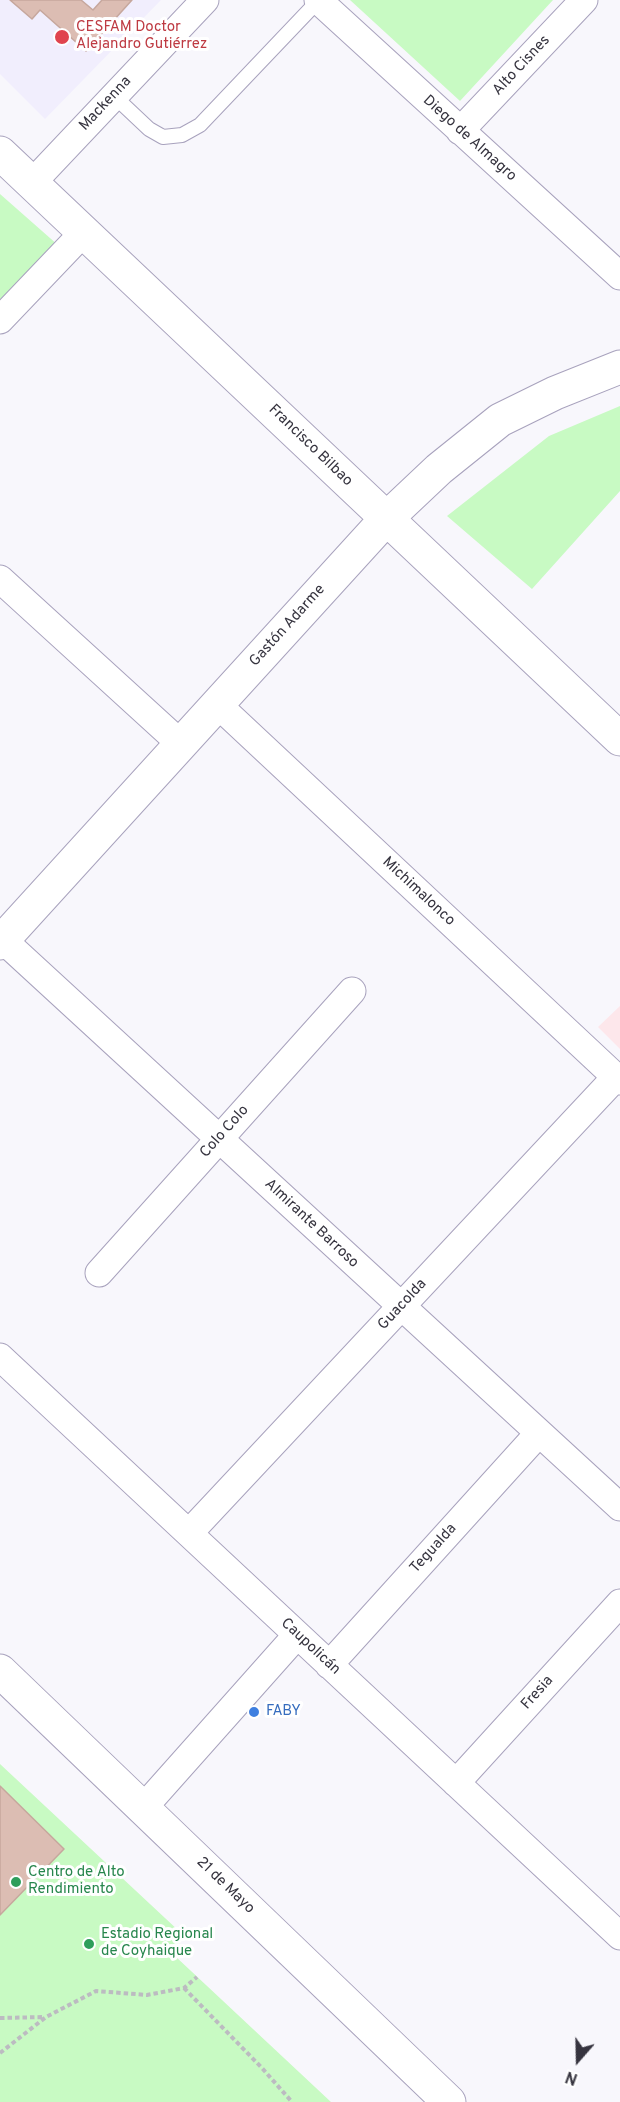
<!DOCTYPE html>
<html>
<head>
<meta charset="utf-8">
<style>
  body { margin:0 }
  #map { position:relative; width:620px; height:2102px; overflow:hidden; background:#f8f7fc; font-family:Overpass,sans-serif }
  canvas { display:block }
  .north { position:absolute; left:548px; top:2030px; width:60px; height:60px; -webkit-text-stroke:4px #fff; paint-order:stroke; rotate:200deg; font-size:16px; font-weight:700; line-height:24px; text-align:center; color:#36343f }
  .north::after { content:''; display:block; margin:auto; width:21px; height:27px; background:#36343f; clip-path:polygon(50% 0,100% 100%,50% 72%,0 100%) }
</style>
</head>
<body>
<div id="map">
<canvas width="620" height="2102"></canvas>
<div class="north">N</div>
</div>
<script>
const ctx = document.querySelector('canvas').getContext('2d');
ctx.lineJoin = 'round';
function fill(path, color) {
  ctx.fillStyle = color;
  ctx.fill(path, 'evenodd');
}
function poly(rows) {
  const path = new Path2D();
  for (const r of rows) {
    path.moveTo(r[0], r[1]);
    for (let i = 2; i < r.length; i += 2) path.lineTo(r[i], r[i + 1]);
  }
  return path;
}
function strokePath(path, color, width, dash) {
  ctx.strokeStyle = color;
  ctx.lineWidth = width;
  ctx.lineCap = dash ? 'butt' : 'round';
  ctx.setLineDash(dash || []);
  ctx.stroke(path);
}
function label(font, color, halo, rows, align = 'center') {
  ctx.font = font + ' Overpass,sans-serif';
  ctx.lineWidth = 6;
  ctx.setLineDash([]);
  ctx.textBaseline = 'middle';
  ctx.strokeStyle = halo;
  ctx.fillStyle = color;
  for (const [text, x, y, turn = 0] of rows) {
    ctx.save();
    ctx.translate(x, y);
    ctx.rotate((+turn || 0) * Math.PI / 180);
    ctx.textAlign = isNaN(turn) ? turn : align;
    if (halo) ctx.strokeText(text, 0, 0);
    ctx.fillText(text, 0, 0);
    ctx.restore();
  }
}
const built = poly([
  [0,0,161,0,45,119,0,74]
]);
const education = poly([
  [620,1006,620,1049,598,1027]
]);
const green = poly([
  [350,0,553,0,460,101],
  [0,194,67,253,0,328],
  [620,406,620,491,532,589,447,516,549,436],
  [0,1764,180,1932,175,1956,331,2102,0,2102]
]);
const building = poly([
  [10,0,81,0,93,10,102,0,132,0,86,51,40,10,32,19,10,0],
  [0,1786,64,1849,0,1915,0,1786]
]);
const path = poly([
  [184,1988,262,2068,292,2102],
  [0,2018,45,2017],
  [0,2053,46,2017,96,1991,147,1995,184,1988,197,1977]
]);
const service = poly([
  [114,96,149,129,163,137,182,135,200,125,319,0]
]);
const minor = poly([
  [318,0,620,276],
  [460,131,584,0],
  [32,183,205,0],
  [0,320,84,232],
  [0,579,181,744],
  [217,704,620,1081],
  [3,940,620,1507],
  [99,1273,352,991],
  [0,1357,620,1936],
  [189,1533,616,1077],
  [329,1665,539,1433],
  [456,1783,620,1603],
  [144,1807,297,1635]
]);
const tertiary = poly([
  [0,153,620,739],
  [0,943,386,519,439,469,500,420,555,393,620,367],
  [0,1671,449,2102]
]);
const markers = [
  [62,37,8,"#e0444e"],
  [254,1712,6,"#3f7fe0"],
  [16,1882,6,"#2e9e5b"],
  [89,1944,6,"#2e9e5b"]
];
const healthNames = [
  ["CESFAM Doctor",76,28],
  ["Alejandro Gutiérrez",76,45]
];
const streetNames = [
  ["Alto Cisnes",522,66,-47],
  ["Mackenna",106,104,-47],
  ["Diego de Almagro",469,139,42],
  ["Francisco Bilbao",310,446,44],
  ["Gastón Adarme",288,626,-48],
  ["Michimalonco",418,892,43],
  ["Colo Colo",225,1132,-48],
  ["Almirante Barroso",311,1224,43],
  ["Guacolda",403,1305,-47],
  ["Tegualda",434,1549,-48],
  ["Caupolicán",310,1647,43],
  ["Fresia",538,1693,-48],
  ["21 de Mayo",225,1886,44]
];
const shopNames = [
  ["FABY",266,1712]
];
const leisureNames = [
  ["Centro de Alto",28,1873],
  ["Rendimiento",28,1890],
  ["Estadio Regional",101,1935],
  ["de Coyhaique",101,1952]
];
fill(built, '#f1eefd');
fill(education, '#fde7eb');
fill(green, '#c8fac3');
fill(building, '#dcbdb3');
strokePath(building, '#c6a79d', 1.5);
strokePath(service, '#a8a2bd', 16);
strokePath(minor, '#a8a2bd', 29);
strokePath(tertiary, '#a8a2bd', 35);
strokePath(path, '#bcbbc1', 4, [4.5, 3]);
strokePath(service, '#fff', 14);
strokePath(minor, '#fff', 27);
strokePath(tertiary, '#fff', 33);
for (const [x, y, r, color] of markers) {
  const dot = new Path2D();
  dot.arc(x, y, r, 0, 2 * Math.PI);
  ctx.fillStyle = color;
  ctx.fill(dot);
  strokePath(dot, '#fff', 2);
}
label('15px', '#be3a42', '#fff', healthNames, 'left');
label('15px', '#36343f', '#fff', streetNames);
label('15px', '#366cbe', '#fff', shopNames, 'left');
label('15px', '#27864d', '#fff', leisureNames, 'left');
</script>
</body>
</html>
